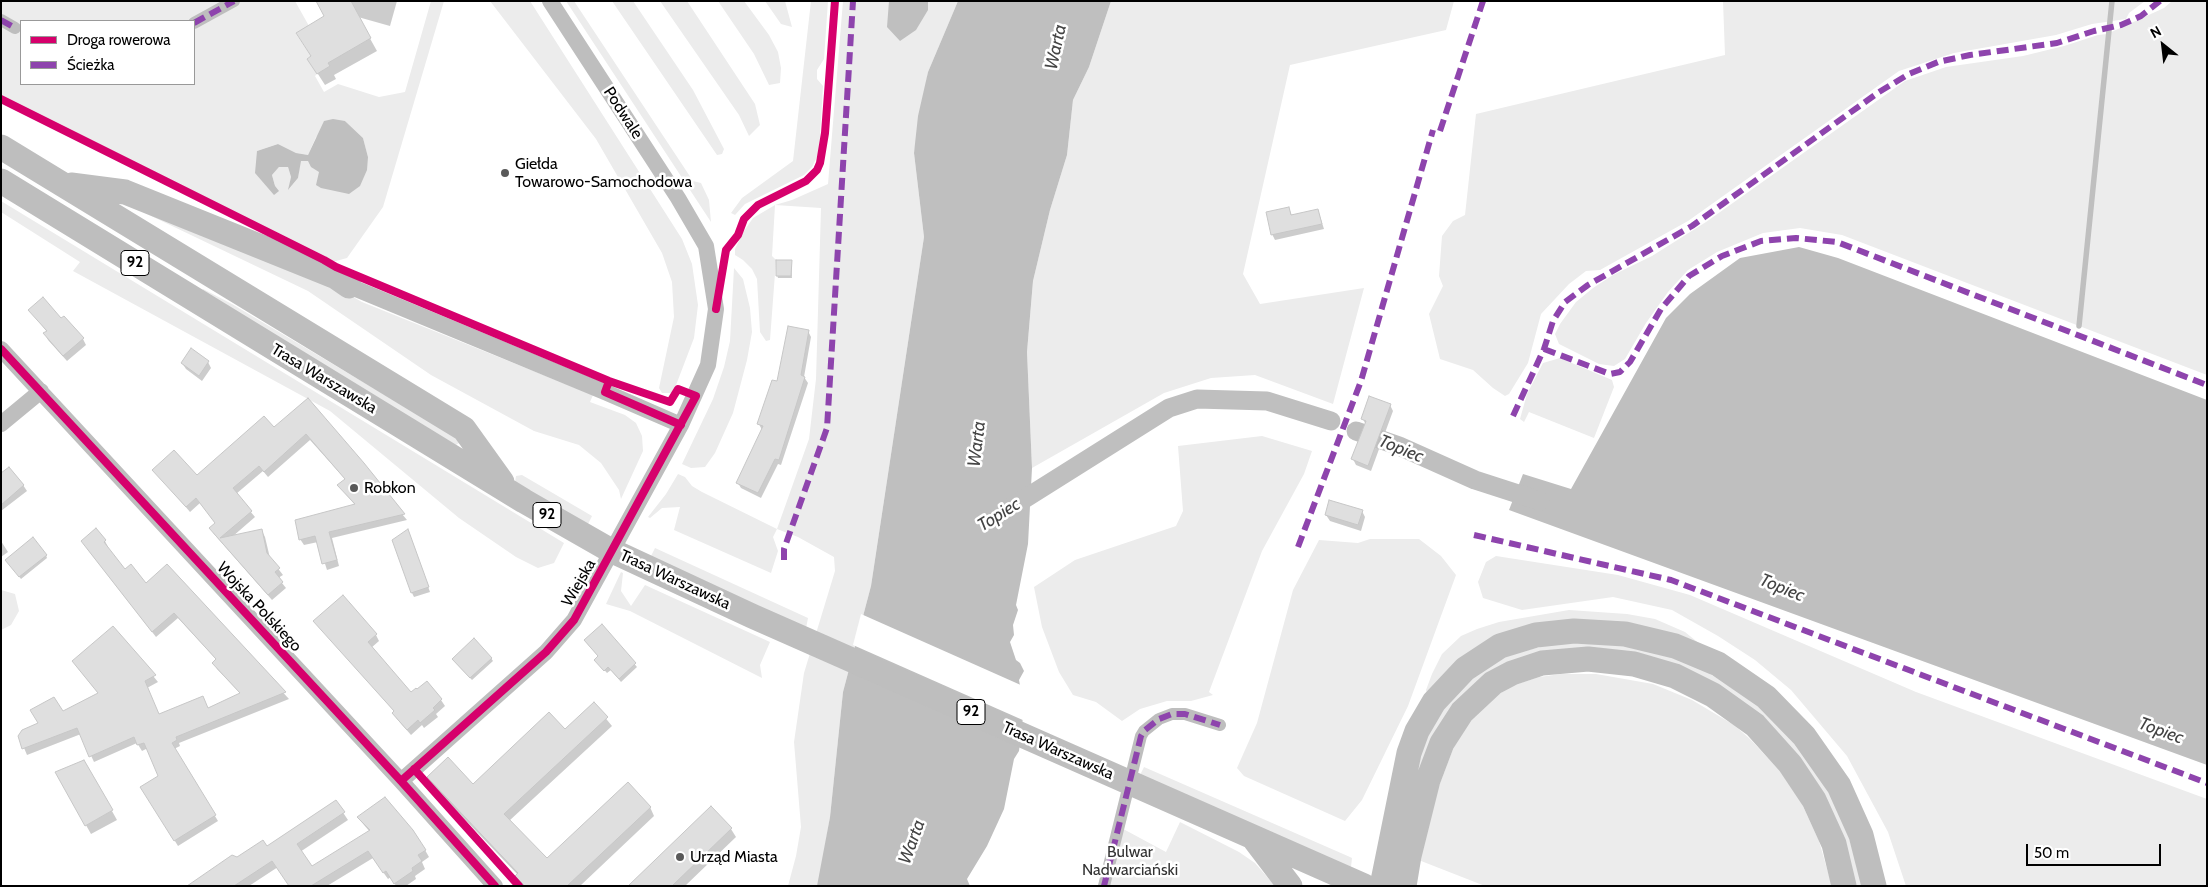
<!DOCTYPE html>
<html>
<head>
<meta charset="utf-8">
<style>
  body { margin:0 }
  #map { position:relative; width:2208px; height:887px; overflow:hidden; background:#fff; font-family:Cabin,sans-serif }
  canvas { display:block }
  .frame { position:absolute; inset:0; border:2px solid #000; pointer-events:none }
  .legend { position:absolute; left:20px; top:20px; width:175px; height:65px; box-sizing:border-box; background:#fff; border:1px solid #999; margin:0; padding:6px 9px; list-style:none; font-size:15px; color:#000 }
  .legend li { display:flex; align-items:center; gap:10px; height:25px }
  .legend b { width:25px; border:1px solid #999 }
  .north { position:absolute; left:2138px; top:20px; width:50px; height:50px; -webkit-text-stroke:4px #fff; paint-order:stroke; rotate:331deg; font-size:14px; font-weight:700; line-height:20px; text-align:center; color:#000 }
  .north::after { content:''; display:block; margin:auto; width:18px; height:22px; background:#000; clip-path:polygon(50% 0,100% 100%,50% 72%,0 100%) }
  .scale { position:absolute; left:2026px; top:844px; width:135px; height:22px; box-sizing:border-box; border:2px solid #000; border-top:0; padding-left:6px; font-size:15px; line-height:18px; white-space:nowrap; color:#000; -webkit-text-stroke:4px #fff; paint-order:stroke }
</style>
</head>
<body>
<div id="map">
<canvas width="2208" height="887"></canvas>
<div class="frame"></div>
<ul class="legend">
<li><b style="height:6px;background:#d6006c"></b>Droga rowerowa</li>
<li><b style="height:6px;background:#8e44ad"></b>Ścieżka</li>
</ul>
<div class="north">N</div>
<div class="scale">50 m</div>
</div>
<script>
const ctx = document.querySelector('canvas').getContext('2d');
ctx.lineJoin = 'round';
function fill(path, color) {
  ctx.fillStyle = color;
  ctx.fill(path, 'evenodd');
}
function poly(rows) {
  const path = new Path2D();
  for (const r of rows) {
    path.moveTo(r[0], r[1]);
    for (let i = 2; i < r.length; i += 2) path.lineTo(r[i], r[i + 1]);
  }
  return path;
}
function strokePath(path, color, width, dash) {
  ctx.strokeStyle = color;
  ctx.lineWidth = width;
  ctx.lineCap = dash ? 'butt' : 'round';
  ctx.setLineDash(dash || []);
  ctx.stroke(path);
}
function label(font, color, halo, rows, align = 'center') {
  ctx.font = font + ' Cabin,sans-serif';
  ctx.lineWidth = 5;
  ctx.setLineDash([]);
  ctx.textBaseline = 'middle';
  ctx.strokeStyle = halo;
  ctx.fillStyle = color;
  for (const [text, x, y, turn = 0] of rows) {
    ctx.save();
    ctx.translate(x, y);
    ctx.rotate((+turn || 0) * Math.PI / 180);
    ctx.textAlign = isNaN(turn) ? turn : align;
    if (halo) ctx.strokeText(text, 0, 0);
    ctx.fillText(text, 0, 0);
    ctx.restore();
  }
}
const green = poly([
  [1,1,295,1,309,26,296,34,311,56,307,59,317,74,315,76,324,92,338,84,379,97,405,92,431,1,444,1,383,207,347,258,336,261,330,261,1,97],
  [21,21,194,21,194,84,21,84],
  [345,121,363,138,368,157,300,161,298,178,289,189,291,177,288,167,279,167,272,175,275,186,257,151,278,144,296,153,308,155,316,137],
  [490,1,530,1,682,239,692,264,698,305,694,338,673,393,662,393,659,388,674,317,672,282,662,253,596,139],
  [566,1,574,1,693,181,701,183,709,200,711,222],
  [612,1,633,1,693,90,724,149,722,154,717,155],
  [660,1,687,1,755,104,760,125,749,136,739,115],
  [718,1,744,1,769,35,778,52,781,68,780,83,769,85,754,54],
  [765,1,785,1,792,27,781,24],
  [811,1,828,1,824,59,817,70,817,79,823,86,819,153,812,167,804,175,745,204,735,215,731,213,742,198,793,161],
  [843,1,958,1,928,72,914,153,924,237,871,586,843,692,830,817,819,882,817,886,788,886,796,856,801,827,794,742,804,673,835,571,834,557,798,537,777,529,773,537,778,551,771,573,674,530,680,507,662,508,650,518,648,517,666,494,678,474,685,477,692,486,702,492,777,529,809,439,816,379,821,208,775,205,772,256,776,260,770,340,766,341,760,332,757,279,752,269,743,260,735,255,735,249,744,231,753,218,775,205,792,200,828,184],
  [1111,1,1454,1,1446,30,1290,65,1243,274,1260,304,1364,288,1333,404,1255,375,1211,378,1164,393,1032,468,1027,352,1033,281,1050,210,1067,155,1073,100,1089,67],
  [1723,1,2145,1,2129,13,2126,19,2092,24,2056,35,1954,53,1899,71,1688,221,1600,270,1586,271,1569,284,1541,314,1528,363,1509,394,1505,396,1493,388,1473,370,1440,359,1429,314,1443,286,1439,276,1442,236,1453,221,1465,215,1476,114,1725,55],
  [2172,1,2207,1,2207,375,1842,235,1800,228,1763,233,1717,252,1688,270,1668,292,1646,323,1625,359,1614,366,1599,364,1559,344,1555,334,1560,324,1576,302,1593,288,1613,275,1652,256,1706,222,1905,81,1946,67,2023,56,2064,46,2098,35,2107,34,2164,8],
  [1,201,564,543,554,563,538,568,516,557,459,518,330,411,73,271,80,262,1,212],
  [147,214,320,278,362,302,593,395,590,402,625,415,636,423,642,436,643,451,621,499,619,490,601,463,579,445,534,431,431,375,308,291],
  [734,268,743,279,750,308,752,332,747,360,733,413,715,453,705,467,691,468,682,464,713,399,724,367,730,341],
  [203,289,232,304,457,438,459,443,456,445,201,292],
  [1560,358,1612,380,1614,387,1594,438,1529,412,1524,422,1520,419,1527,394,1543,363],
  [1262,436,1312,451,1304,474,1262,551,1209,692,1213,695,1191,701,1167,701,1140,709,1122,721,1096,702,1073,695,1059,672,1042,627,1034,587,1075,560,1176,526,1183,511,1178,446],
  [522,475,592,516,587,526,515,482,516,476],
  [1370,539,1419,539,1441,556,1456,575,1408,706,1362,800,1345,821,1244,776,1237,768,1257,723,1293,590,1319,540,1358,543],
  [655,548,808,618,806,628,650,558],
  [1496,556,1618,575,1690,595,1916,692,2207,799,2207,886,1906,886,1888,832,1847,756,1791,690,1755,660,1718,636,1672,610,1613,597,1522,610,1483,598,1478,582,1486,562],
  [621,572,623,573,621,591,631,606,645,585,770,642,760,665,762,678,630,611,606,604],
  [1,590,15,594,19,611,11,625,1,630],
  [1569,610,1627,614,1655,619,1685,632,1706,649,1553,626,1427,694,1426,690,1432,674,1442,654,1461,636,1477,629,1499,622],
  [1562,642,1620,644,1663,654,1705,671,1751,699,1794,739,1842,814,1863,886,1852,886,1841,839,1701,681,1526,658,1419,777,1414,765,1420,744,1456,689,1502,656],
  [1561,674,1596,674,1653,684,1692,700,1734,725,1750,739,1781,772,1801,802,1819,841,1832,886,1485,886,1416,859,1426,820,1455,744,1469,722,1486,703,1511,686,1539,677],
  [1144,767,1350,857,1352,858,1351,867,1139,777],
  [1180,822,1239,852,1255,863,1275,886,1098,886,1114,824,1166,852]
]);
const water = poly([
  [889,1,928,1,928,10,916,30,900,41,887,27],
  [958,1,1111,1,1089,67,1073,100,1067,155,1050,210,1033,281,1027,352,1032,468,1028,544,1016,605,1018,610,1013,625,1014,635,1010,642,1016,660,1020,663,1024,671,1019,680,1024,708,1019,751,1014,759,1004,809,987,846,967,879,970,886,817,886,830,817,843,692,871,586,924,237,914,153,918,116,928,72],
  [333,119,345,121,363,138,368,157,367,170,360,186,349,194,321,188,316,185,319,172,311,167,308,161,301,161,298,178,288,190,291,177,288,167,279,167,272,175,275,186,279,191,274,195,255,173,257,151,278,144,296,153,308,155,324,121],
  [1799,247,1838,258,2207,400,2207,765,1509,510,1523,474,1571,489,1666,318,1690,294,1740,258]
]);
const pier = poly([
  [861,614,1023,686,1027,708,1025,721,853,645]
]);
const shadow = poly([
  [318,1,397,1,390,26,358,17,377,51,334,75,336,79,325,85,316,71,312,57,326,17],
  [1289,208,1292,216,1318,210,1324,229,1275,240,1272,234],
  [791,262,792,278,778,278,777,275],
  [30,310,61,319,83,339,86,345,67,361,48,340,45,334,47,332],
  [808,331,811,337,804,377,808,383,781,465,778,464,761,498,741,488,738,483,762,430,759,424,778,382],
  [208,362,211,368,202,381,186,369,182,363],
  [307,399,407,520,332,538,339,566,327,570,318,542,304,545,300,539,355,505,338,485,346,480,310,440,268,477,263,471,236,494,255,517,232,537,262,531,265,537,270,558,283,575,278,578,286,588,272,600,214,534,211,528,216,524,200,503,190,512,154,470,197,477,274,429],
  [1390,405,1393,411,1371,471,1356,465,1353,459,1366,425,1363,419],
  [1,475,23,485,27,491,1,511],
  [1362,511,1365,517,1361,531,1330,521,1326,515],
  [410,535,430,592,414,597,412,593],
  [1,541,8,552,1,557],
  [105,541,108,547,107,548,125,571,145,584,167,566,289,699,179,743,180,746,174,749,218,821,178,846,142,788,160,776,148,748,142,751,137,743,94,762,81,734,27,755,19,736,99,694,77,667,113,627,158,682,147,688,159,716,208,709,241,694,217,669,214,663,217,660,178,618,156,637,86,547],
  [46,555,47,558,21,579,8,562],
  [315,622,376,635,379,641,371,648,411,694,417,691,426,683,441,700,445,706,436,714,438,717,424,728,422,725,411,735,397,719,393,713,395,712],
  [602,626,637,667,621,682,611,670,607,673,598,663,599,657,585,641],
  [491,658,493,661,472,680,455,662],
  [594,704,612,726,509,821,547,860,650,807,654,816,580,886,523,886,517,876,518,875,433,786,428,777,473,786,565,731],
  [84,761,117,820,91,834,56,772],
  [336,802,348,820,300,852,312,868,370,832,358,818,425,850,429,857,422,862,425,869,415,876,416,879,406,886,396,886,391,877,388,879,373,858,327,886,290,886,278,867,249,886,203,886,237,858,267,847],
  [731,829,736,837,685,886,630,886]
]);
const stream = poly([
  [2079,326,2112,1]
]);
const canal = poly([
  [1356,431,1399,446,1475,480,1540,501],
  [1010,508,1169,408,1197,399,1267,401,1331,421]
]);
const building = poly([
  [316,1,351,1,371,38,328,63,330,66,317,74,307,59,311,56,296,33,324,16,316,1],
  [1289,207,1291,215,1318,209,1322,224,1271,235,1266,212,1289,207],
  [776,260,792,260,791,276,776,276,776,260],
  [43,297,61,318,64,316,84,338,63,356,43,333,47,331,28,310,43,297],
  [788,326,809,330,801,375,805,377,779,460,775,459,758,493,736,483,763,426,757,424,772,380,777,381,788,326],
  [191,348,209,361,199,376,181,363,191,348],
  [1369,396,1391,404,1368,466,1351,459,1366,421,1361,419,1369,396],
  [308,398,364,463,405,514,329,532,337,560,322,564,315,536,299,540,295,520,355,504,337,485,345,479,306,434,264,472,259,466,233,488,252,511,220,538,262,529,267,553,280,568,275,572,283,582,268,595,209,528,215,523,196,498,186,507,152,470,174,450,197,475,264,416,274,427,308,398],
  [9,467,24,485,1,505,1,473,9,467],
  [1329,500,1363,510,1358,525,1325,515,1329,500],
  [96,528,106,540,104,542,125,569,131,564,146,583,167,564,286,692,176,737,177,740,172,743,216,815,174,841,140,787,158,776,144,743,137,745,134,737,89,757,77,728,22,749,18,736,22,730,38,723,30,710,54,697,63,711,98,693,72,661,113,626,156,675,145,681,159,714,203,696,208,708,240,693,212,663,216,659,174,613,152,632,81,541,96,528],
  [408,529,429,587,411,593,392,540,408,529],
  [33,537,47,555,19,577,5,560,33,537],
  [343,595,377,634,368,642,411,692,416,688,417,689,427,681,442,699,433,708,435,710,420,723,418,720,407,730,392,713,394,711,313,621,343,595],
  [602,624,636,663,619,679,608,667,604,671,594,660,598,656,584,640,602,624],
  [474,638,492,658,470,678,452,659,474,638],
  [594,702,608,717,504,814,547,858,628,782,651,807,567,886,525,886,515,876,518,873,427,777,448,757,473,784,549,712,565,729,594,702],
  [84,760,113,810,85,826,55,772,84,760],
  [385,797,413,830,426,850,418,855,422,861,412,868,413,871,394,884,386,871,383,873,368,851,311,886,289,886,272,861,234,886,187,886,232,855,237,857,263,840,267,846,336,800,345,812,297,844,312,866,370,830,357,817,385,797],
  [711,806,732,828,672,886,628,886,711,806]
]);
const pedestrian = poly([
  [1,20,15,28],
  [194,23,234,1],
  [1104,886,1141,736,1144,731,1159,719,1172,714,1185,714,1220,725]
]);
const minor = poly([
  [349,286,605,392,681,425],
  [1,349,401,781,495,886],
  [1,424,41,391],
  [401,781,546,652,574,620,681,425,708,365,716,309,706,246,678,198,550,1]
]);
const primary = poly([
  [1,147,464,429,502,482],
  [1,181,524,501,608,549,752,616,1364,886],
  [71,185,125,192,336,277,349,286],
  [1255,840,1290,886],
  [1382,886,1409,753,1417,731,1434,702,1465,669,1500,646,1536,635,1574,631,1625,634,1675,646,1718,664,1766,697,1804,736,1839,786,1861,835,1874,886],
  [1404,886,1409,856,1428,780,1442,743,1462,712,1493,683,1512,673,1542,663,1588,659,1634,664,1675,676,1713,695,1755,725,1790,764,1814,800,1834,844,1844,886]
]);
const quiet = poly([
  [1,20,15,28],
  [194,23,234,1],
  [1440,131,1483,1],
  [1544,349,1610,374,1620,372,1630,362,1661,309,1689,276,1722,256,1761,241,1796,238,1837,242,2207,385],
  [1513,416,1544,349,1553,321,1565,302,1588,285,1692,226,1879,92,1909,74,1938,62,1970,55,2057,43,2094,31,2121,25,2141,16,2160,1],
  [1474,535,1671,580,2207,783],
  [1298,547,1361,381,1433,130],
  [784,560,784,549,827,428,853,1],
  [1104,886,1141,736,1144,731,1159,719,1172,714,1185,714,1220,725]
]);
const cycleway = poly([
  [1,99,324,260,336,267,609,381,670,402,678,389,696,396,574,620,546,652,401,781],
  [716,309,726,250,738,235,744,219,758,205,806,181,817,170,820,163,825,133,835,1],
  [1,349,401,781,495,886],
  [609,381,605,392,681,425],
  [414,769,519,886]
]);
const markers = [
  [505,173,5,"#595959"],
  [354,488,5,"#595959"],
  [680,857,5,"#595959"]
];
const shields = [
  [135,263,28],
  [547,515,28],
  [971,712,28]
];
const shieldNames = [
  ["92",135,263],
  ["92",547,515],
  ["92",971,712]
];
const streetNames = [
  ["Podwale",623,113,57],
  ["Trasa Warszawska",324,379,31],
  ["Trasa Warszawska",675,580,25],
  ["Wiejska",579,583,-60],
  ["Wojska Polskiego",259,607,47],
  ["Trasa Warszawska",1058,751,24]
];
const poiNames = [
  ["Giełda",515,164],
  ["Towarowo-Samochodowa",515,182],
  ["Robkon",364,488],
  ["Urząd Miasta",690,857]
];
const parkNames = [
  ["Bulwar",1130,852],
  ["Nadwarciański",1130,870]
];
const waterNames = [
  ["Warta",1056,47,-78],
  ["Warta",977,444,-83],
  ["Topiec",1401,449,22],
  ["Topiec",999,515,-32],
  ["Topiec",1782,588,22],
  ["Topiec",2161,731,20],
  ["Warta",912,842,-70]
];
fill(green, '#ececec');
fill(water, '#bfbfbf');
fill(pier, '#fff');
fill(shadow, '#0003');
strokePath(stream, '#bfbfbf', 5.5);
strokePath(canal, '#bfbfbf', 19);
fill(building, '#dfdfdf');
strokePath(building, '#c7c7c7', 1);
strokePath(pedestrian, '#bebebe', 12);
strokePath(minor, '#bebebe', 16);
strokePath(primary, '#bebebe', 25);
strokePath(quiet, '#8e44ad', 6, [12, 6]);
strokePath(cycleway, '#d6006c', 8);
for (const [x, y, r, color] of markers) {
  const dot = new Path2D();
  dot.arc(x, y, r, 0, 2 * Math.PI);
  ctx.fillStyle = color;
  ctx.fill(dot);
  strokePath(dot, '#fff', 2);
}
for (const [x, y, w] of shields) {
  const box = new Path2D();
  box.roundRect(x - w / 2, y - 12.5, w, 25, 4);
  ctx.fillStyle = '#fff';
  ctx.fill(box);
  strokePath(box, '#000', 1);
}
label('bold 15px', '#000', null, shieldNames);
label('16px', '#000', '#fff', streetNames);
label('16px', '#000', '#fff', poiNames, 'left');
label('16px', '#333', '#fff', parkNames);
label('italic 18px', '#444', '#fff', waterNames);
</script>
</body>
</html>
